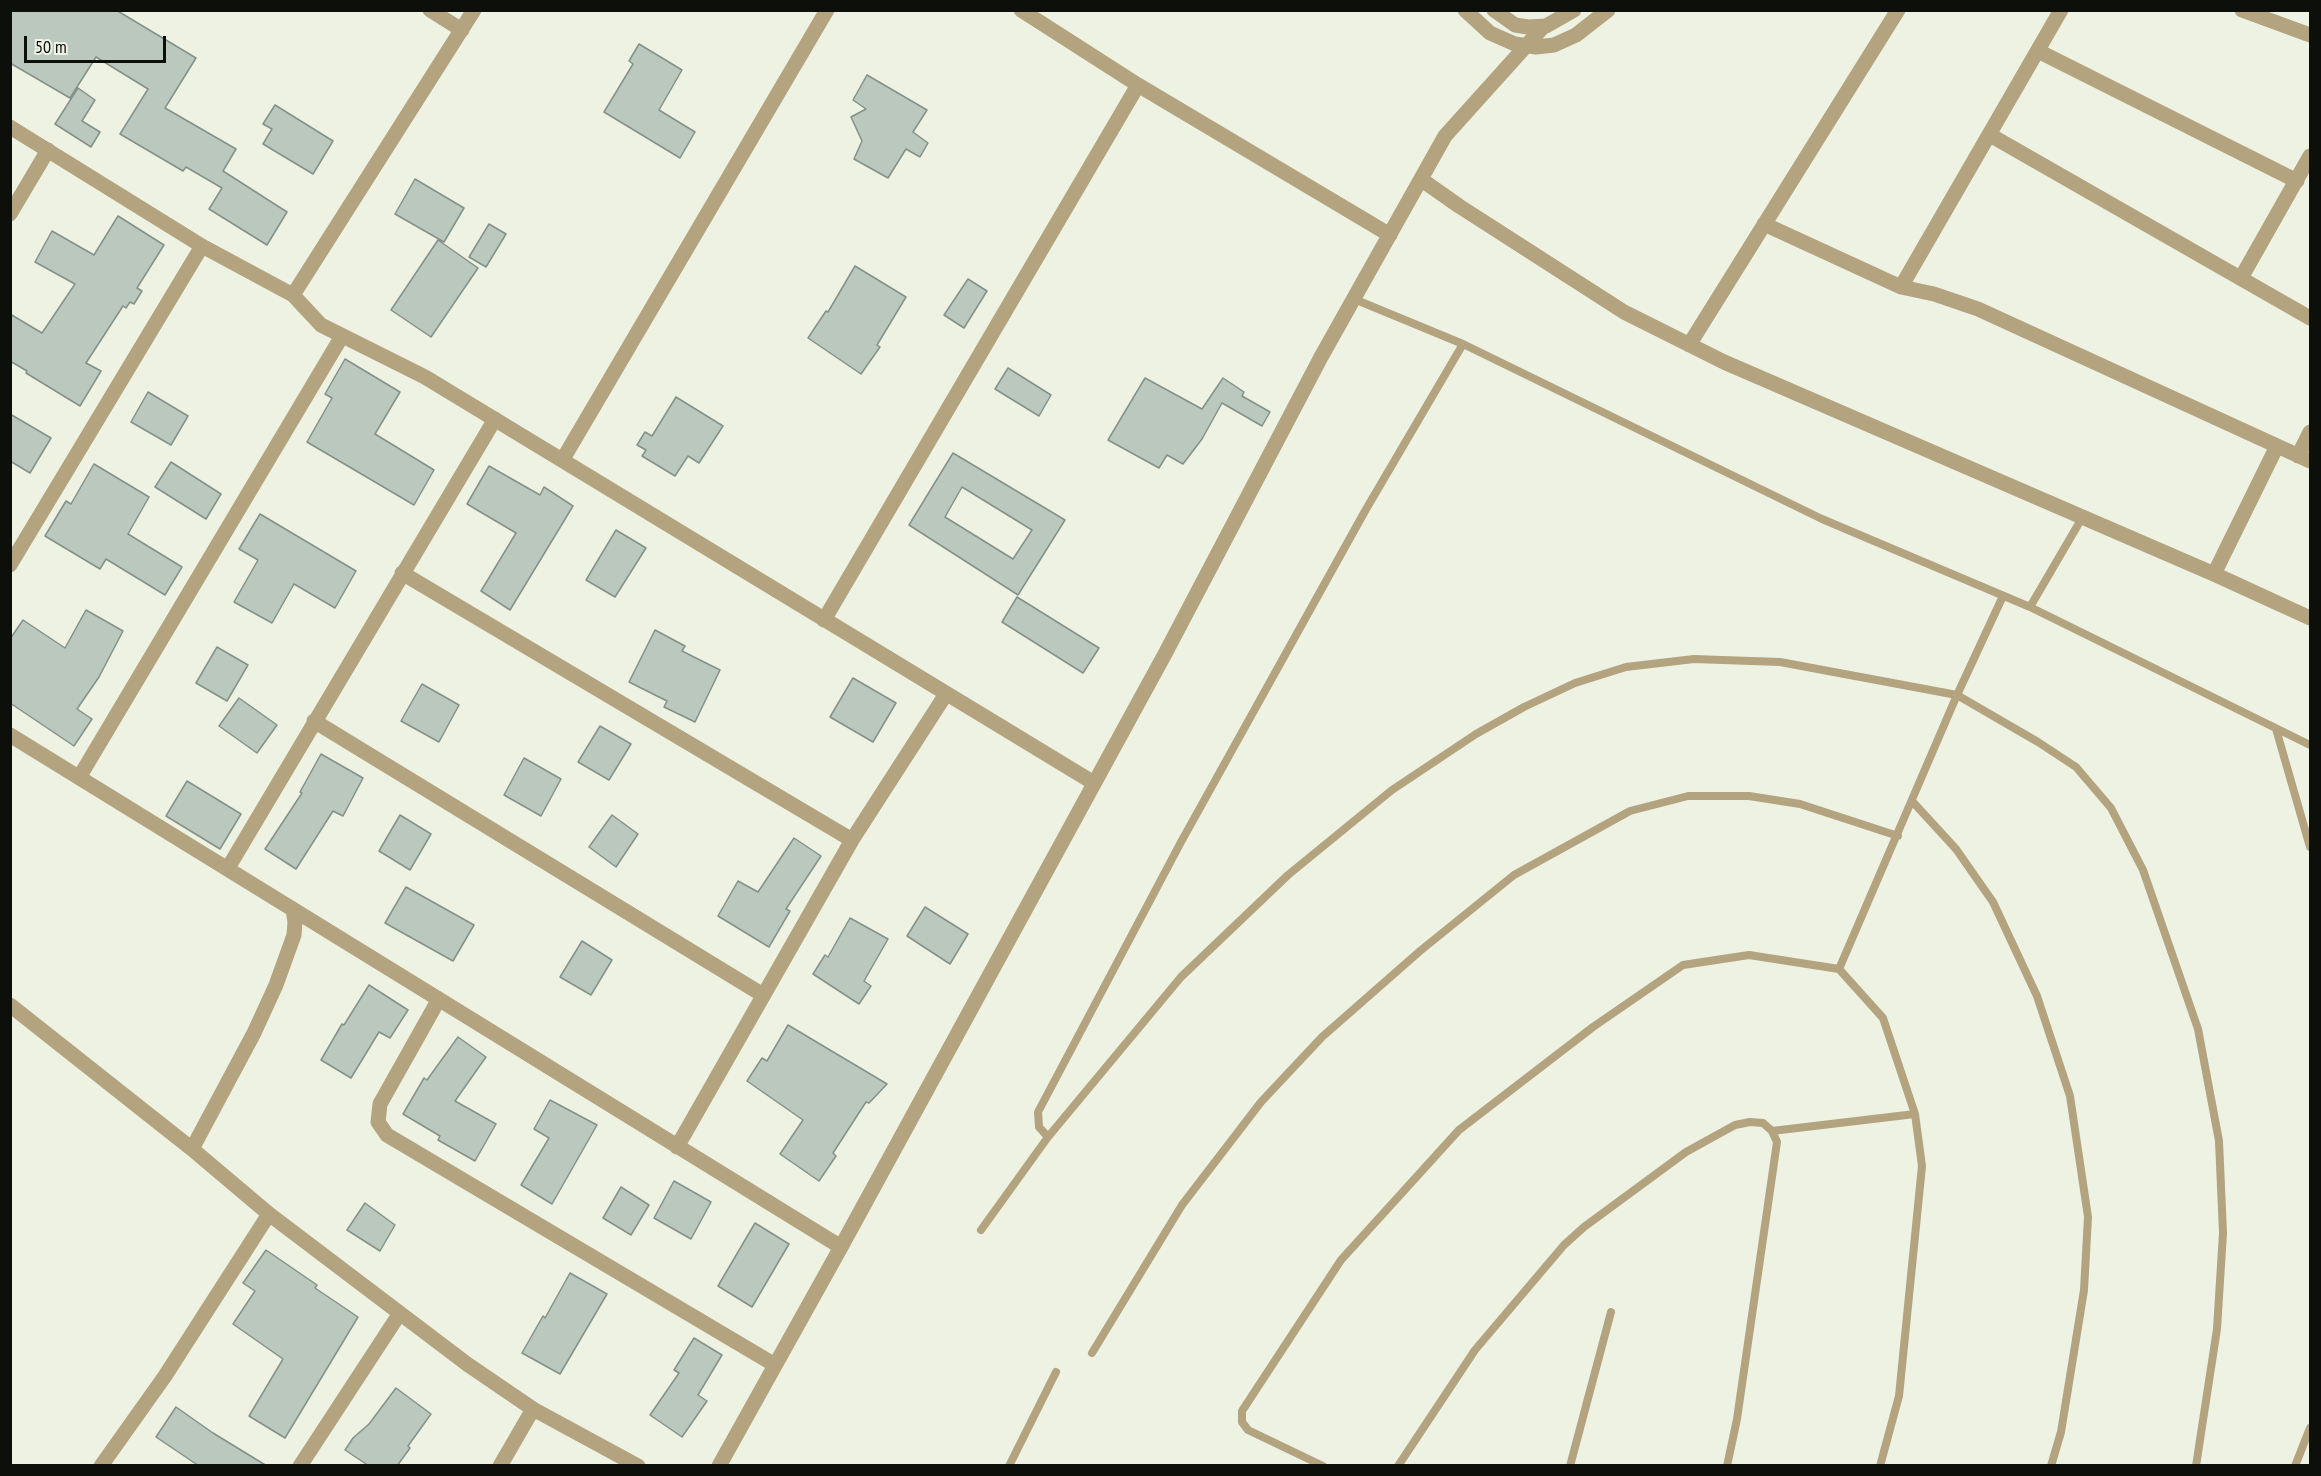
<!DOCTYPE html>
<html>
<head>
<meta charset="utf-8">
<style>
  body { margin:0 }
  #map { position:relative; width:2321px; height:1476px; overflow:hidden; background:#edf2e3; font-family:"PT Sans Narrow",sans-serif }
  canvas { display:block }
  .frame { position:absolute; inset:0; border:12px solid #0d0f0a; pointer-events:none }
  .scale { position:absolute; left:24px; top:36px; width:142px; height:27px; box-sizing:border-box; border:3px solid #0d0f0a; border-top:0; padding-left:8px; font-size:18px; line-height:21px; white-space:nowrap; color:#0d0f0a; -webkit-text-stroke:4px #edf2e3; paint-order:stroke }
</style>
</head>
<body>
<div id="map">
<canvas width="2321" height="1476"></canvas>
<div class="frame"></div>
<div class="scale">50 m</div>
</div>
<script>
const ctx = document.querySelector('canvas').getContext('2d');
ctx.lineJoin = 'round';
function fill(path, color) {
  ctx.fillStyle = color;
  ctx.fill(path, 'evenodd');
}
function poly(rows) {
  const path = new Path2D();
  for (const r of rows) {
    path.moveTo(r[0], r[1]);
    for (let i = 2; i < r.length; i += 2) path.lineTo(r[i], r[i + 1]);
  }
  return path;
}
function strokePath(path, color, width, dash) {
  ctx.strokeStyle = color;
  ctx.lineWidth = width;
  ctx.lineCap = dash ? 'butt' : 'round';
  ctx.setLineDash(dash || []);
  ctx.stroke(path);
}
const building = poly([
  [10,10,116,10,196,58,165,108,236,149,223,171,287,212,267,245,209,209,222,188,186,167,183,171,120,134,148,89,96,57,70,98,10,63,10,10],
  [639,44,682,70,659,110,695,132,680,158,604,112,633,64,629,61,639,44],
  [867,75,927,110,913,132,928,143,920,157,906,149,888,178,854,159,862,141,851,117,866,109,853,100,867,75],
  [78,88,95,100,82,121,100,132,91,147,55,124,78,88],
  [275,105,333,141,313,174,263,144,272,129,263,124,275,105],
  [415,179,464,208,444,242,395,214,415,179],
  [118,216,164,245,137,288,142,291,134,304,130,302,126,308,123,306,86,363,101,371,80,406,26,373,27,371,10,361,10,314,42,333,75,284,35,262,52,231,94,255,118,216],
  [489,224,506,234,486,267,469,257,489,224],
  [438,240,478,268,431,337,391,310,438,240],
  [855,266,906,297,877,345,880,347,861,374,808,338,826,311,828,312,855,266],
  [968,279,987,291,964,328,944,315,968,279],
  [345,359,400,392,375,434,434,470,414,505,307,442,332,398,325,394,345,359],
  [1008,368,1051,395,1039,416,995,389,1008,368],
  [1145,378,1202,409,1223,378,1244,392,1242,396,1270,412,1262,426,1222,403,1202,439,1183,464,1167,455,1159,468,1108,440,1145,378],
  [148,392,188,416,171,445,131,422,148,392],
  [676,397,723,426,699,463,688,456,675,476,642,456,646,450,637,445,645,432,652,436,676,397],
  [10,414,51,438,30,473,10,461,10,414],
  [953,453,1065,520,1018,595,909,525,953,453],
  [962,487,1032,530,1013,559,945,517,962,487],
  [171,462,221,494,206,519,155,487,171,462],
  [94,464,149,497,128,534,182,567,165,595,106,559,100,569,45,536,66,501,71,504,94,464],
  [489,466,540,495,544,487,573,506,510,610,481,591,516,533,467,504,489,466],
  [260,514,356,571,335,608,294,584,272,623,234,602,258,560,239,549,260,514],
  [616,530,646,548,615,597,586,580,616,530],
  [1017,597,1099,648,1083,673,1002,622,1017,597],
  [86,610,123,631,99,677,77,709,92,719,74,746,10,703,10,639,23,620,65,648,86,610],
  [655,630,685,646,682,651,720,670,695,722,664,707,667,701,629,682,655,630],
  [217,647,248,665,227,701,196,683,217,647],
  [853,678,896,703,873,742,830,717,853,678],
  [422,684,459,705,439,742,401,721,422,684],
  [239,698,277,725,257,753,219,726,239,698],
  [600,726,631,744,609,780,578,762,600,726],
  [321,754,363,778,343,816,333,811,296,869,265,849,302,793,300,792,321,754],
  [524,758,561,779,541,816,504,795,524,758],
  [187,781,241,814,220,849,166,816,187,781],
  [400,815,431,834,410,870,379,851,400,815],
  [612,815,638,834,616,867,589,847,612,815],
  [794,838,821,856,786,909,790,911,769,947,718,916,738,881,758,892,794,838],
  [406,887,474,925,453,961,385,923,406,887],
  [925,907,968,934,950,964,907,936,925,907],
  [850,918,888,939,864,981,871,986,859,1004,813,974,825,955,828,957,850,918],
  [582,941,612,960,591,995,560,977,582,941],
  [369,985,408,1010,390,1038,379,1032,351,1078,321,1060,342,1024,344,1025,369,985],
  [788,1025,887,1084,869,1103,866,1102,833,1153,836,1156,819,1181,780,1154,803,1120,747,1081,762,1058,767,1061,788,1025],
  [458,1037,486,1057,455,1101,496,1124,475,1161,438,1140,440,1136,403,1114,424,1078,427,1080,458,1037],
  [550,1100,597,1125,552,1204,521,1185,549,1138,534,1129,550,1100],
  [674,1181,711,1202,691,1239,654,1218,674,1181],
  [621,1187,649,1205,631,1235,603,1218,621,1187],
  [365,1203,395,1225,380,1251,347,1230,365,1203],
  [755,1223,789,1244,752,1307,718,1286,755,1223],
  [266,1250,317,1285,315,1288,358,1317,285,1438,249,1416,283,1359,233,1324,255,1291,243,1283,266,1250],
  [570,1273,607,1294,560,1374,522,1353,543,1316,545,1318,570,1273],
  [694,1338,722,1355,698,1395,707,1401,682,1437,650,1415,679,1373,674,1370,694,1338],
  [396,1388,431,1414,408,1446,410,1448,397,1466,369,1466,345,1450,353,1438,369,1424,396,1388],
  [176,1407,213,1433,267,1466,199,1466,156,1437,176,1407]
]);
const service = poly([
  [1354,299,1463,344,1822,519,2030,607,2310,745],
  [2030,607,2082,518],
  [2276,729,2310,847],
  [1912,801,1956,849,1993,902,2037,996,2070,1096,2088,1217,2084,1290,2061,1432,2051,1466],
  [1839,969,1957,695,2003,596],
  [1772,1131,1915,1114],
  [1048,1137,1039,1127,1038,1112,1181,842,1365,511,1463,344],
  [981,1230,1048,1137,1181,977,1288,875,1392,790,1476,734,1524,707,1575,683,1626,667,1694,659,1780,662,1957,695,2038,742,2076,767,2111,808,2143,870,2198,1029,2219,1141,2223,1233,2217,1329,2196,1466],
  [1092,1353,1182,1205,1261,1102,1322,1037,1420,951,1514,875,1630,811,1688,796,1749,796,1800,804,1898,836],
  [1009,1466,1056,1372],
  [1323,1466,1248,1430,1242,1422,1242,1411,1341,1260,1459,1130,1593,1027,1683,965,1749,955,1839,969,1883,1018,1915,1114,1922,1166,1899,1396,1880,1466],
  [1398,1466,1475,1350,1564,1245,1584,1227,1686,1152,1735,1125,1750,1122,1763,1123,1772,1131,1777,1142,1737,1419,1727,1466],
  [1570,1466,1611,1312],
  [2295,1466,2310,1428]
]);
const minor = poly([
  [430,10,462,30],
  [1021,10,1138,85,1390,235],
  [1465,10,1490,33,1515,44,1536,47,1554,45,1576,35,1608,10],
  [1494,10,1515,25,1528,27,1546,26,1574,10],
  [2242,10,2310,35],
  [2038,51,2297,181],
  [10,127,202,246,293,295,321,325,425,377,1094,783],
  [1990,135,2310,318],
  [1422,180,1459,206,1624,312,1724,362,2214,574,2310,618],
  [10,214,48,150],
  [1764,224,1901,287,1934,294,1978,309,2310,461],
  [2241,278,2310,156],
  [1901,287,2061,10],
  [293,295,474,10],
  [1689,345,1898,10],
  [2298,456,2310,432],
  [563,459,827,10],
  [10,565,202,246],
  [402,573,852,840],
  [2214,574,2277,446],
  [824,620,1138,85],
  [314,721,763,995],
  [10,735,841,1247],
  [80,776,342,336],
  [228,868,495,419],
  [439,999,380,1104,378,1122,387,1135,775,1365],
  [10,1005,192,1149,269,1214,467,1364,533,1409,638,1466],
  [677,1147,852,840,946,694],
  [192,1149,254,1033,276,985,294,935,295,922,293,909],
  [101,1466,165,1376,269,1214],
  [300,1466,400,1313],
  [500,1466,533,1409],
  [719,1466,841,1247,1166,652,1321,357,1445,136,1544,26]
]);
fill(building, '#bac8be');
strokePath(building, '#849188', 1.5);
strokePath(service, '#b3a37f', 8);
strokePath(minor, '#b3a37f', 15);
</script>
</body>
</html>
